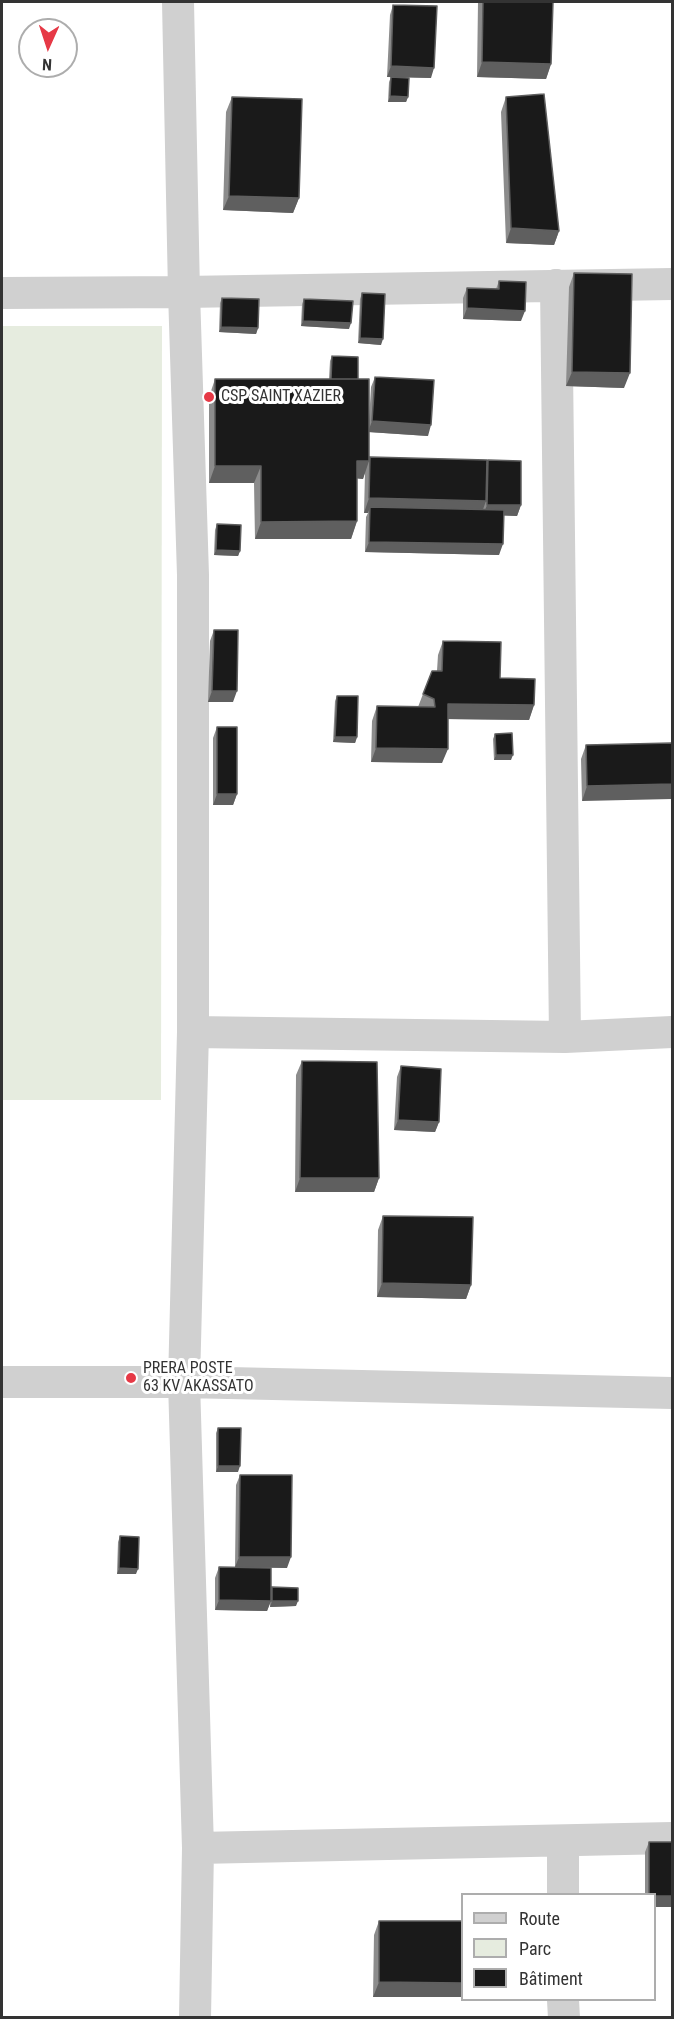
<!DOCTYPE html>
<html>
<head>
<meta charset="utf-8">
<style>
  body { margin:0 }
  #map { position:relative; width:674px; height:2019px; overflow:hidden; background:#fff; font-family:"Roboto Condensed",sans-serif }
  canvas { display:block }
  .frame { position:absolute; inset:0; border:3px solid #333; pointer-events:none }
  .legend { position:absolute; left:461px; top:1893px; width:195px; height:108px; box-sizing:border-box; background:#fff; border:2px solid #adadad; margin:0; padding:8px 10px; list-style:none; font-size:18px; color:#333 }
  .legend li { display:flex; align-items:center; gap:12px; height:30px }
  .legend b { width:30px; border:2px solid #adadad }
  .north { position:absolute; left:18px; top:18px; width:60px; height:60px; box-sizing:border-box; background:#fff; border:2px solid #adadad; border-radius:50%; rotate:183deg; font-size:16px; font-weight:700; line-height:24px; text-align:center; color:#333 }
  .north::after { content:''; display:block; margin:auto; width:21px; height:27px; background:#e63946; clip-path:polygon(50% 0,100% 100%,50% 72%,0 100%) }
</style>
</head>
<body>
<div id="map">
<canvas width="674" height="2019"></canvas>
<div class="frame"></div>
<ul class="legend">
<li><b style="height:8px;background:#d0d0d0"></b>Route</li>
<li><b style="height:16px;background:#e6ecdf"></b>Parc</li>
<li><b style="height:16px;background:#1a1a1a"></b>Bâtiment</li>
</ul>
<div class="north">N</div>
</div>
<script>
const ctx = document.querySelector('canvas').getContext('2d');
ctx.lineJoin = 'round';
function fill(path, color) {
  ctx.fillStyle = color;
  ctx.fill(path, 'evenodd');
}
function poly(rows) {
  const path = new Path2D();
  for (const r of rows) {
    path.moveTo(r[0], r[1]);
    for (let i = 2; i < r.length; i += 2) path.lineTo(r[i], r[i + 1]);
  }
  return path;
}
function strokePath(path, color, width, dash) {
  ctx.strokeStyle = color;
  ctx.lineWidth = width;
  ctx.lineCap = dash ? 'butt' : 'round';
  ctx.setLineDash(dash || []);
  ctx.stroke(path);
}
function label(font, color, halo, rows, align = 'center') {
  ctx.font = font + ' "Roboto Condensed",sans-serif';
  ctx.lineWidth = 6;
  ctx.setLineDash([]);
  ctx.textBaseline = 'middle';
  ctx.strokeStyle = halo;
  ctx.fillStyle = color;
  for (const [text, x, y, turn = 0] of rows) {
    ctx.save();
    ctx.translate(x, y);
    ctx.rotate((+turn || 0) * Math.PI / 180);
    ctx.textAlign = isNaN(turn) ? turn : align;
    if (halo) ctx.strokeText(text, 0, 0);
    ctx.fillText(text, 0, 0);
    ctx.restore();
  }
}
const green = poly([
  [2,326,162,326,161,1100,2,1100]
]);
const minor = poly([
  [178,2,184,292,193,575,193,1032,184,1382,198,1848,195,2018],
  [556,285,565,1037],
  [2,293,184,292,672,284],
  [193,1032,565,1037,672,1032],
  [2,1382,184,1382,672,1393],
  [563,1841,563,1894],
  [198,1848,672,1838],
  [563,2000,564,2018]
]);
const wall = poly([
  [478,2,553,2,551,64,546,79,477,77],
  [393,5,431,78,402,77,408,97,406,102,388,102,389,82,391,77,387,77,390,15],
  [232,97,299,198,293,213,223,210,226,112],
  [506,97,559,231,554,245,506,243,501,112],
  [574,273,624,388,566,386,569,287],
  [499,281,521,321,463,319,463,298,467,288,496,289],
  [362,293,381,345,358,343,360,299],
  [222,298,258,328,256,334,219,332,220,303],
  [304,299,349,329,301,326,302,304],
  [332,356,358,379,369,421,371,387,375,377,428,436,369,432,369,461,370,457,487,465,488,460,521,505,517,516,503,515,499,555,365,552,366,517,368,513,364,513,365,472,363,479,357,478,357,521,351,539,255,539,254,483,209,483,209,397,215,379,329,379,330,361],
  [217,524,240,551,238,556,214,555,215,530],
  [214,630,233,702,208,702,210,641],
  [443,641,500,678,534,705,529,720,448,719,442,763,371,762,372,721,377,706,418,707,423,694,437,671,438,655],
  [337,696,357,737,355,743,333,742,335,701],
  [217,727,237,794,233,805,213,805,213,738],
  [495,734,511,760,494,760,493,739],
  [672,743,582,801,581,759,586,745],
  [302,1061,379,1178,374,1192,295,1192,296,1075],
  [401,1066,439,1122,435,1132,394,1130,397,1077],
  [383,1216,471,1285,466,1299,377,1297,378,1230],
  [218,1428,238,1472,216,1472,216,1433],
  [240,1475,287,1568,235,1567,236,1485],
  [120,1536,136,1574,117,1574,118,1542],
  [219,1567,271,1589,296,1606,270,1607,270,1603,267,1611,215,1610,215,1578],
  [649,1842,654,1894,645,1894,645,1852],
  [379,1921,462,1921,462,1997,373,1997,374,1935]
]);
const shadedWall = poly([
  [482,62,551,64,546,79,477,77],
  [391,66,434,68,431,78,387,77],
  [390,96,408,97,406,102,388,102],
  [229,196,299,198,293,213,223,210],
  [511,228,559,231,554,245,506,243],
  [467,308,525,311,521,321,463,319],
  [303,321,351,323,349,329,301,326],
  [221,327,258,328,256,334,219,332],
  [360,338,383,339,381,345,358,343],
  [572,372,630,373,624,388,566,386],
  [372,421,431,425,428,436,368,432],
  [357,461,369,461,363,479,351,478],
  [215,466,261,466,254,483,209,483],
  [369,498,486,501,481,515,370,507,368,513,364,513],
  [487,505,521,505,517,516,483,515],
  [357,521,351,539,255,539,261,522],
  [369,542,503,544,499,555,365,552],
  [216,550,240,551,238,556,214,555],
  [212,691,237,691,233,702,208,702],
  [448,704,534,705,529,720,443,719],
  [335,737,357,737,355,743,333,742],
  [376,748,448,749,442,763,371,762],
  [496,755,513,755,511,760,494,760],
  [672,784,672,799,582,801,587,786],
  [217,794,237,794,233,805,213,805],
  [398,1120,439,1122,435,1132,394,1130],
  [300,1178,379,1178,374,1192,295,1192],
  [382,1283,471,1285,466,1299,377,1297],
  [218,1466,240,1466,238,1472,216,1472],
  [239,1557,291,1557,287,1568,235,1567],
  [119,1568,138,1569,136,1574,117,1574],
  [219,1600,271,1601,267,1611,215,1610],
  [272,1601,298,1601,296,1606,270,1607],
  [654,1896,672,1896,672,1907,654,1907],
  [379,1982,462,1983,462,1997,373,1997]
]);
const building = poly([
  [483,2,553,2,551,64,482,62,483,2],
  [393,5,437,6,434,68,391,66,393,5],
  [391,77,409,78,408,97,390,96,391,77],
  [544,94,559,231,511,228,506,97,544,94],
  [232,97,302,99,299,198,229,196,232,97],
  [574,273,632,274,630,373,572,372,574,273],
  [499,281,526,282,525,311,467,308,467,288,499,289,499,281],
  [362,293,385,294,383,339,360,338,362,293],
  [222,298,259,299,258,328,221,327,222,298],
  [304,299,353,301,351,323,303,321,304,299],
  [332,356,358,357,358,379,331,379,332,356],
  [375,377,434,380,431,425,372,421,375,377],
  [215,379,369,379,369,461,357,461,357,521,261,522,261,466,215,466,215,379],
  [370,457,487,460,486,501,369,498,370,457],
  [488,460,521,461,521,505,487,505,488,460],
  [370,507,504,510,503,544,369,542,370,507],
  [217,524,241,525,240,551,216,550,217,524],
  [214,630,238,630,237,691,212,691,214,630],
  [443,641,501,642,500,678,535,679,534,705,448,704,448,749,376,748,377,706,435,707,434,699,423,694,432,671,442,671,443,641],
  [337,696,358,696,357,737,335,737,337,696],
  [217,727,237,727,237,794,217,794,217,727],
  [512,733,513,755,496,755,495,734,512,733],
  [672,743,672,784,587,786,586,745,672,743],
  [302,1061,377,1062,379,1178,300,1178,302,1061],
  [401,1066,441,1069,439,1122,398,1120,401,1066],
  [383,1216,473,1217,471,1285,382,1283,383,1216],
  [218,1428,241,1428,240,1466,218,1466,218,1428],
  [240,1475,292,1475,291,1557,239,1557,240,1475],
  [120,1536,139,1537,138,1569,119,1568,120,1536],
  [219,1567,271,1568,271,1601,219,1600,219,1567],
  [272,1587,298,1588,298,1601,272,1601,272,1587],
  [649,1842,672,1842,672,1896,654,1896,654,1894,649,1894,649,1842],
  [379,1921,462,1921,462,1983,379,1982,379,1921]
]);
const markers = [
  [209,397,6,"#e63946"],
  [131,1378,6,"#e63946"]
];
const poiNames = [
  ["CSP SAINT XAZIER",221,397],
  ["PRERA POSTE",143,1369],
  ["63 KV AKASSATO",143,1387]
];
fill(green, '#e6ecdf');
strokePath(minor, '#d0d0d0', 32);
fill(wall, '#8c8c8c');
fill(shadedWall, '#5f5f5f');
fill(building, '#1a1a1a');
strokePath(building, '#5f5f5f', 1.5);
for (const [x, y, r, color] of markers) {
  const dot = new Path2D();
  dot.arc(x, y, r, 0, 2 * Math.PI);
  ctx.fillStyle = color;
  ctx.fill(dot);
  strokePath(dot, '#fff', 2);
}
label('16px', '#333', '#fff', poiNames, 'left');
</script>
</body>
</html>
